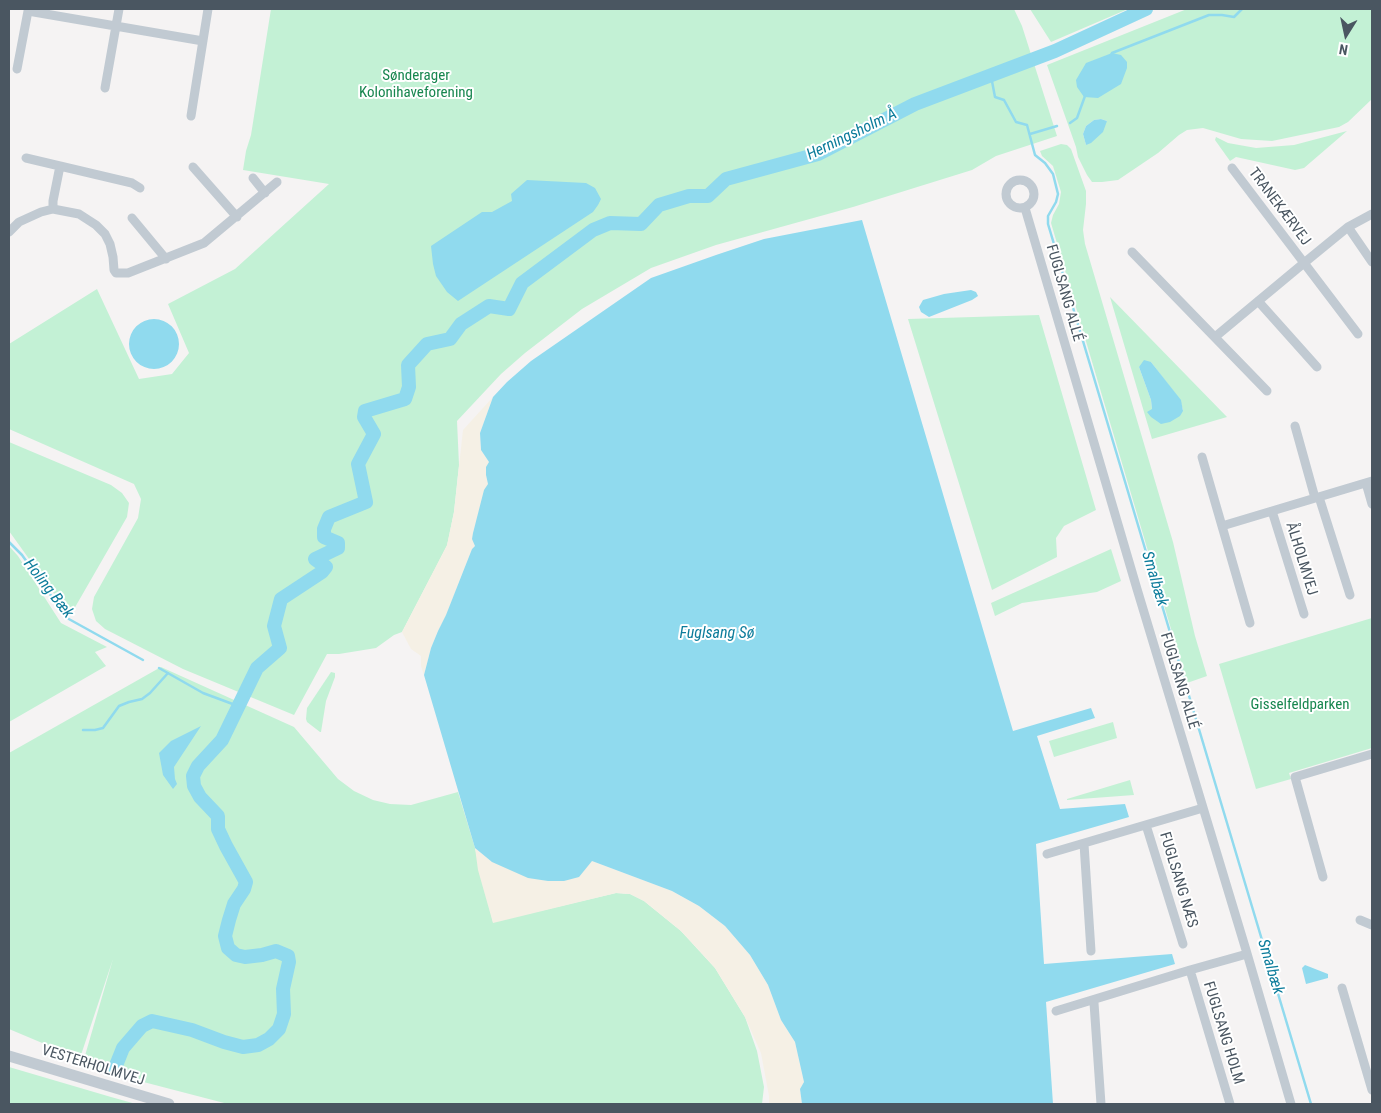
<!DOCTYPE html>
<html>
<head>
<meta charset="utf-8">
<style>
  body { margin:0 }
  #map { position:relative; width:1381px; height:1113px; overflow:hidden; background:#f5f3f3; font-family:"Roboto Condensed",sans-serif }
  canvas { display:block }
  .frame { position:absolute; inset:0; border:10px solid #4a5661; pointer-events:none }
  .north { position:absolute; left:1321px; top:10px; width:50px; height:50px; -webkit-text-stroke:4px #fff; paint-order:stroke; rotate:190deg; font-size:14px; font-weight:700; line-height:20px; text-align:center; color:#4a5661 }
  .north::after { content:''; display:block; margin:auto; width:18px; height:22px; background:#4a5661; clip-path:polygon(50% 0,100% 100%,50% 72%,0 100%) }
</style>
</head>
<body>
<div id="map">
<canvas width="1381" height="1113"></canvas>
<div class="frame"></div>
<div class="north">N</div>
</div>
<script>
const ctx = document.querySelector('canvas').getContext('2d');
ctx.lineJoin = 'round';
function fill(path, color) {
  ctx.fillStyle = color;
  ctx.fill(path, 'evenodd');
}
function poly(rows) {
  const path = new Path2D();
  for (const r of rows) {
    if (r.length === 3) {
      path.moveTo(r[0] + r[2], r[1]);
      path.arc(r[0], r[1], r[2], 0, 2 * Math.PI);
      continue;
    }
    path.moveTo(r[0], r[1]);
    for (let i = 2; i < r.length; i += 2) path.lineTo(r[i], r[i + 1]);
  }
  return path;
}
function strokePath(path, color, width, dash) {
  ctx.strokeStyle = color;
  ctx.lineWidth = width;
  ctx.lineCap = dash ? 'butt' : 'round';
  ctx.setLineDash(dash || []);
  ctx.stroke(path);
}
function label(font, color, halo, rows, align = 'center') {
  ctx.font = font + ' "Roboto Condensed",sans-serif';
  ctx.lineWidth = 4;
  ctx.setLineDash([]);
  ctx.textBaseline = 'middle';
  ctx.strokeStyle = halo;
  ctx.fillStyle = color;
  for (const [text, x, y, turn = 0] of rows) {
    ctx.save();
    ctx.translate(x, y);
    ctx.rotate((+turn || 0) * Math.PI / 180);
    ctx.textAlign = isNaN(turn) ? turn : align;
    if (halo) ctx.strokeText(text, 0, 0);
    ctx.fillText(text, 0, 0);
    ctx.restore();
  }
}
const green = poly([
  [271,9,1014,9,1022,26,1057,136,996,156,972,170,853,207,716,245,651,268,582,309,525,353,501,374,457,421,459,465,454,512,447,546,402,632,394,635,376,648,339,654,327,654,294,715,183,669,105,629,96,621,92,609,94,597,138,518,141,499,134,484,9,429,9,344,97,289,139,379,172,374,189,353,168,304,235,269,329,184,243,170,246,151,251,135],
  [1030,9,1128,9,1051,42],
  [1187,9,1372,9,1372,99,1348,122,1339,127,1272,141,1241,139,1203,128,1187,130,1179,135,1158,153,1118,180,1102,182,1092,182,1087,175,1078,157,1076,147,1047,65],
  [1101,119,1107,121,1086,145,1083,134,1086,126,1094,120],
  [1347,131,1304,168,1295,170,1236,157,1230,161,1215,140,1216,137,1228,143,1256,148,1294,145],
  [1061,144,1067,145,1071,149,1086,191,1086,204,1083,230,1085,244,1173,542,1195,636,1207,676,1187,683,1051,223,1053,215,1059,204,1061,192,1053,166,1042,156,1040,151],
  [1110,297,1227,417,1152,439],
  [1151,362,1180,400,1183,410,1152,409,1151,400,1139,367],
  [1039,315,1096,510,1064,526,1056,538,1057,557,992,590,908,319],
  [9,442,111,485,122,493,129,503,127,517,70,616,9,531],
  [9,546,18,556,61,623,107,647,95,652,106,666,9,722],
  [1111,549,1121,581,1097,592,1022,603,995,616,991,603],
  [1372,618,1372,748,1289,773,1291,779,1256,789,1219,664],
  [161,667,294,727,338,779,354,791,373,800,390,804,411,805,458,792,475,848,493,922,616,893,630,894,644,901,681,931,715,968,745,1017,757,1051,764,1087,762,1104,228,1104,82,1066,113,959,81,1055,47,1045,9,1029,9,753],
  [331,672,335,673,335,677,326,701,321,732,320,732,307,722,306,719,307,708],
  [1113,722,1117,738,1054,757,1049,741],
  [1130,780,1134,795,1067,800,1067,799],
  [9,1067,111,1097,136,1104,9,1104]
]);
const sand = poly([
  [493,397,480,433,481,450,489,462,486,468,486,475,488,484,473,533,475,546,472,549,446,616,438,631,431,648,424,675,421,666,421,656,411,649,402,632,447,545,454,512,463,430],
  [475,848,492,862,592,861,672,891,699,906,725,926,750,955,768,985,781,1020,795,1042,804,1082,800,1089,802,1104,769,1104,769,1096,761,1053,745,1017,715,968,681,931,644,901,630,894,616,893,493,923,478,870]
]);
const water = poly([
  [1112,53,1121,55,1127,62,1127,68,1121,84,1098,98,1084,97,1077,87,1076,80,1086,63],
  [1101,119,1107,121,1103,132,1091,143,1086,145,1083,134,1086,126,1094,120],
  [527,180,586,183,595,188,601,199,598,205,593,212,458,301,447,292,436,276,433,264,431,246,482,212,492,212,512,201,511,194],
  [862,220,1013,731,1091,708,1095,718,1037,736,1060,809,1125,804,1129,817,1036,844,1044,964,1172,954,1175,964,1046,1002,1053,1104,802,1104,800,1089,804,1082,795,1042,781,1020,768,985,750,955,725,926,699,906,672,891,592,861,579,877,564,881,548,881,528,878,492,862,475,848,424,675,431,648,438,631,446,615,472,549,475,546,472,539,473,533,484,490,488,484,486,475,486,467,489,462,481,450,480,433,493,397,507,382,531,361,651,278,716,255,764,239],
  [971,290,976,292,978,296,972,300,929,317,921,312,919,307,923,300,944,294],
  [154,344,25],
  [1144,360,1151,362,1181,400,1183,411,1180,416,1170,422,1161,424,1151,417,1147,412,1152,409,1151,400,1139,367],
  [201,726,174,767,175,779,177,784,173,789,163,775,159,753,171,741],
  [1305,965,1328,974,1328,978,1306,984,1302,968]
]);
const stream = poly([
  [1111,55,1112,53,1209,15,1222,15,1234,17,1242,9],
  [991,76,995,97,1004,100,1016,122,1027,125,1035,155,1045,163,1053,174,1058,194,1056,202,1048,216,1048,224,1311,1104],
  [1070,123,1077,118,1085,96],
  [1030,134,1057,126],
  [9,542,22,555,67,618,143,660],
  [159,668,203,693,238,706],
  [83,730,95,730,103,728,119,706,129,702,142,699,150,693,168,673]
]);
const river = poly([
  [115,1068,123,1048,142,1026,152,1021,192,1030,224,1042,243,1047,258,1045,269,1039,279,1029,284,1014,283,989,289,962,288,956,276,951,262,955,245,957,236,955,228,948,225,936,229,920,234,904,244,889,246,882,226,846,218,829,218,816,200,797,194,786,193,776,198,766,222,740,257,668,280,648,274,626,281,599,322,572,326,567,315,559,338,548,338,543,324,537,324,529,329,517,366,502,358,464,374,434,364,417,365,411,405,399,409,387,408,365,427,344,450,339,461,324,489,306,509,309,522,283,593,230,610,223,641,224,659,205,689,196,708,196,726,179,818,154,915,104,1055,51,1146,9]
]);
const minor = poly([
  [17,69,28,11,203,41],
  [105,88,119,9],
  [191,116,208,9],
  [26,158,132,183,140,188],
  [193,167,237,217],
  [1232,168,1358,334],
  [253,178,265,193],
  [1020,194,14],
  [1025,208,1137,589,1246,950,1291,1104],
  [53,209,53,201,60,166],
  [132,218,166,259],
  [1348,227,1372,262],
  [9,232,19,222,41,212,53,209,79,214,96,225,105,234,110,244,113,257,114,270,116,273,128,273,204,243,277,182],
  [1132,252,1267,391],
  [1258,301,1317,367],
  [1215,337,1304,263,1348,227,1372,214],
  [1295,426,1315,498],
  [1202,457,1250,623],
  [1366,483,1372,504],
  [1319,497,1350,595],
  [1272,511,1304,614],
  [1222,526,1372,481],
  [1146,825,1183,944],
  [1084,844,1091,951],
  [1047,854,1203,808],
  [1323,877,1295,777,1372,754],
  [1360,920,1372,925],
  [1342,988,1372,1090],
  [1093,1000,1094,1003,1101,1104],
  [1056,1011,1190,970],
  [1230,1104,1190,970,1247,954]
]);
const tertiary = poly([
  [9,1056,169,1104]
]);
const parkNames = [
  ["Sønderager",416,76],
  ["Kolonihaveforening",416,93],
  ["Gisselfeldparken",1300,705]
];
const streetNames = [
  ["TRANEKÆRVEJ",1279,207,53],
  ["FUGLSANG ALLÉ",1064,293,74],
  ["ÅLHOLMVEJ",1301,559,73],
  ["FUGLSANG ALLÉ",1179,681,73],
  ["FUGLSANG NÆS",1178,880,73],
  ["FUGLSANG HOLM",1223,1033,73],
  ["VESTERHOLMVEJ",93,1066,17]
];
const waterNames = [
  ["Herningsholm Å",852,135,-26],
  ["Smalbæk",1154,579,73],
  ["Holing Bæk",48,589,52],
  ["Fuglsang Sø",717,634],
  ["Smalbæk",1270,967,73]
];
fill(green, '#c3f1d5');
fill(sand, '#f5f0e5');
fill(water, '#90daee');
strokePath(stream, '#90daee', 2.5);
strokePath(river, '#90daee', 14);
strokePath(minor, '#c1cad2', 9);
strokePath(tertiary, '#c1cad2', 11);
label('15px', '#17864f', '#fff', parkNames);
label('15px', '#4a5661', '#fff', streetNames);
label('italic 16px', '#0c7c9b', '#fff', waterNames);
</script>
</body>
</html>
